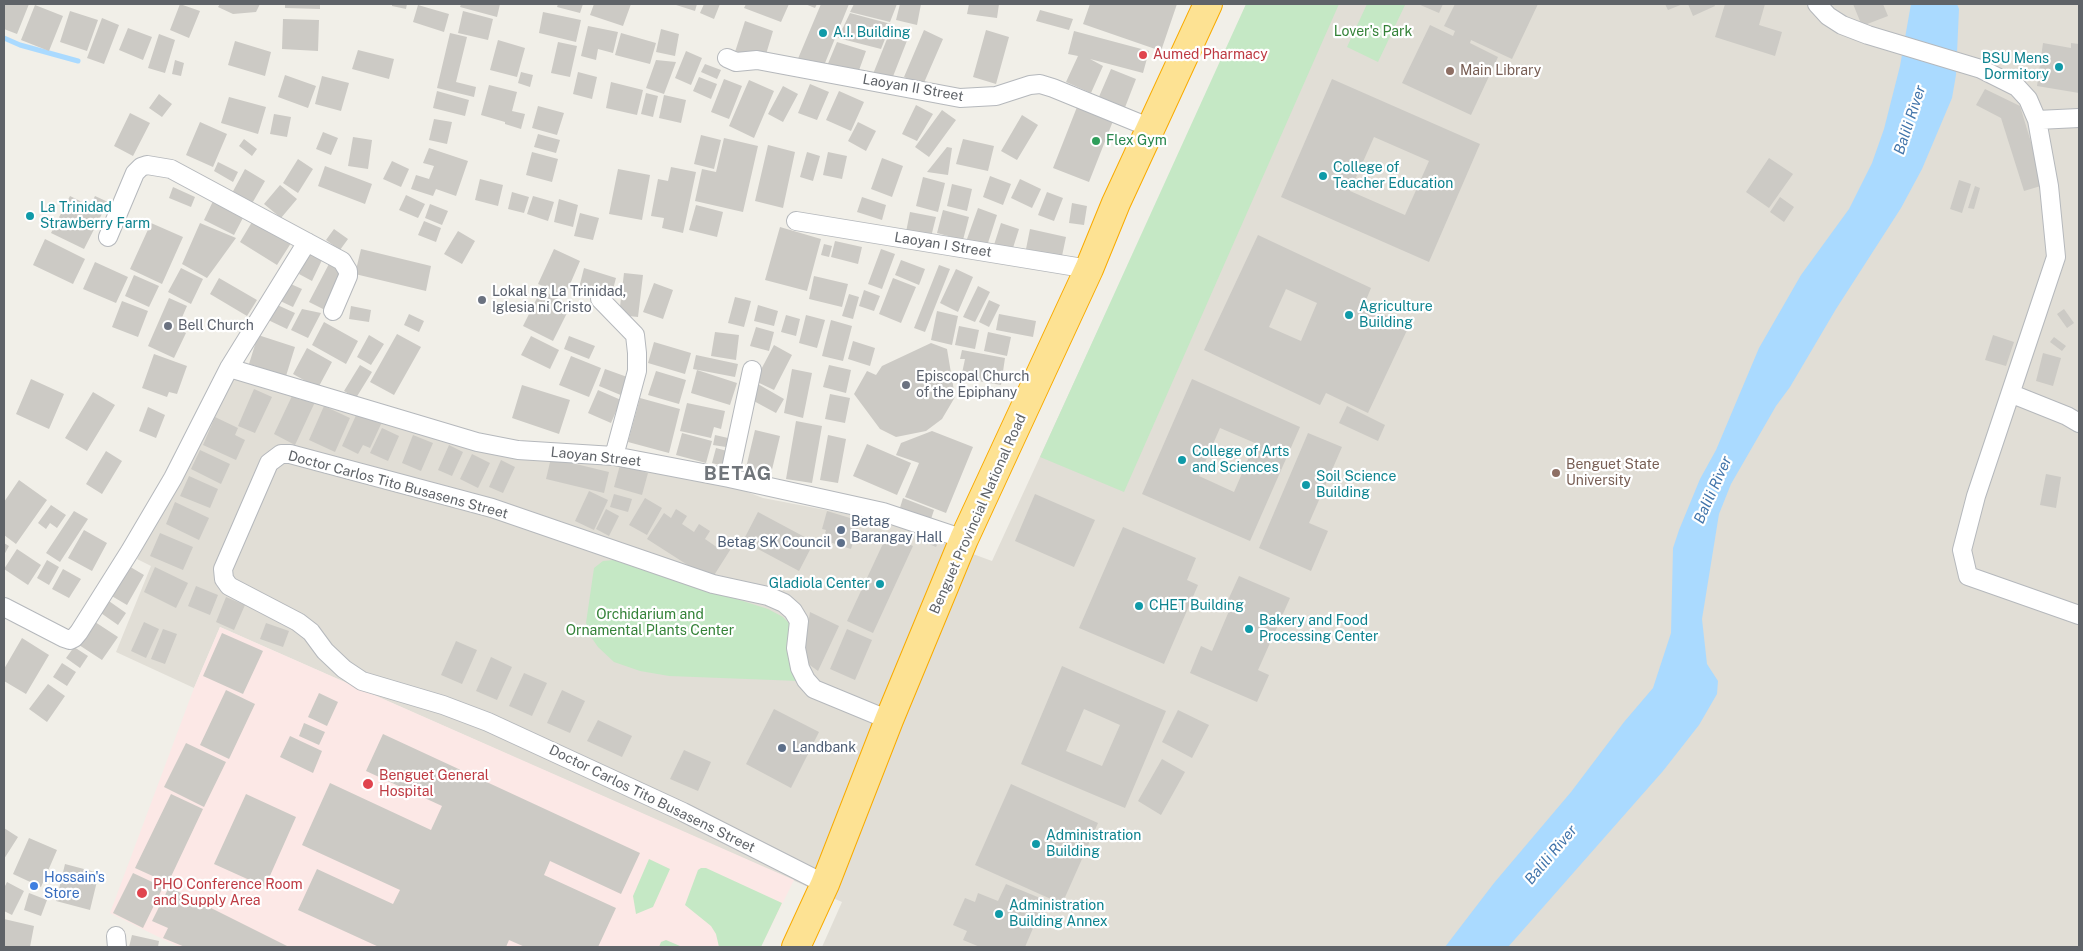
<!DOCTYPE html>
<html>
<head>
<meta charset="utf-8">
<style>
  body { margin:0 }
  #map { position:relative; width:2083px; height:951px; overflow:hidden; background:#f1efe8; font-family:"Public Sans",sans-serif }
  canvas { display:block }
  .frame { position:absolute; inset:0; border:5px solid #5f6368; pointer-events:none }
</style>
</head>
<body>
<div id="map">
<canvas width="2083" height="951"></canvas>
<div class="frame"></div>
</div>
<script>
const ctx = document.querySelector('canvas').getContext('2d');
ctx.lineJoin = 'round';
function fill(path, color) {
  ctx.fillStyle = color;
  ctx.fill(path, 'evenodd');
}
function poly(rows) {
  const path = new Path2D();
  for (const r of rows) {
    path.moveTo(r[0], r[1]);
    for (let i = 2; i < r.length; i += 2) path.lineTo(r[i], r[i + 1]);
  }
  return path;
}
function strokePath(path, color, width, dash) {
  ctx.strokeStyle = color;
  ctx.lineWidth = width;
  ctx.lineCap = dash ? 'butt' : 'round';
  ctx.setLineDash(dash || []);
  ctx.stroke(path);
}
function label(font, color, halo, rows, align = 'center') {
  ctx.font = font + ' "Public Sans",sans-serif';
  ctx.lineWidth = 4.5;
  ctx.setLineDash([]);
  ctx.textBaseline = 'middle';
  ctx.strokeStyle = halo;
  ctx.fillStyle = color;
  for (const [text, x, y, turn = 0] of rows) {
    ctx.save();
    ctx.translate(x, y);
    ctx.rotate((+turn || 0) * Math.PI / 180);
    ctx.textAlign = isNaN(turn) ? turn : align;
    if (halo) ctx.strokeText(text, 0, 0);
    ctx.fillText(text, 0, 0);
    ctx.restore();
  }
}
const education = poly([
  [1248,4,2079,4,2079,947,822,947,842,902,220,627,194,688,116,652,151,566,137,559,231,375,450,442,615,462,724,483,763,498,883,521,992,561]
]);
const medical = poly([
  [220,627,794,880,761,947,179,947,110,913,194,688]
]);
const green = poly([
  [1246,4,1339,4,1124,492,1040,457],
  [1367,4,1405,5,1378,62,1347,47],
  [614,560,768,609,783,617,789,623,799,681,669,676,640,671,614,662,598,647,589,634,586,623,594,568,603,561],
  [649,859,670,869,653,907,636,914,633,896],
  [701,868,706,868,782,903,761,947,719,947,716,934,711,926,685,905,698,870],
  [666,940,680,946,681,947,659,947,661,942]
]);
const water = poly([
  [1911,4,1957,4,1959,9,1956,75,1952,98,1922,169,1901,208,1836,309,1790,387,1776,406,1731,484,1719,514,1702,619,1707,664,1718,681,1717,694,1699,725,1663,771,1508,947,1445,947,1494,883,1571,792,1624,722,1653,688,1671,633,1673,548,1679,530,1700,479,1716,450,1759,348,1801,275,1849,209,1872,163,1884,129,1900,66]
]);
const stream = poly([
  [4,38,20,45,78,61]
]);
const building = poly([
  [5,4,29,4,17,34,4,29],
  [180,4,200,11,189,38,170,30],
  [220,4,260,4,256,12,233,14,218,7],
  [285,4,320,4,320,9,285,8],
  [392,4,407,4,406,9,392,6],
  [461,4,500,4,497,17,460,7],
  [558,4,583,4,580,13,557,7],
  [594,4,631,4,623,26,590,15],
  [673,4,697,4,695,11],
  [704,4,720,4,714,19,700,13],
  [746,4,789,4,781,22,744,8],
  [805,4,817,4,815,8],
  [821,4,849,4,823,68,797,61],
  [854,4,897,4,890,22,850,12],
  [900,4,921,4,917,25,896,20],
  [969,4,999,4,997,18,967,14],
  [1090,4,1177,4,1161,51,1083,24],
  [1418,4,1443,4,1439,13],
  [1455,4,1538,4,1512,59,1471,40,1470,43,1498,57,1471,115,1402,83,1430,25,1453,36,1455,31,1444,26],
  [1665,4,1683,4,1668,10],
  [1688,4,1714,4,1715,6,1693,16],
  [1725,4,1765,4,1759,25,1782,32,1775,56,1715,37],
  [1853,4,1883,4,1888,16,1862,26],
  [35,5,63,16,49,51,21,40],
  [418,5,449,14,444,32,413,22],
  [1040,10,1073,19,1069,30,1036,21],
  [70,11,98,20,87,51,60,42],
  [463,11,493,19,488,40,458,33],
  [543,12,581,20,576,42,539,33],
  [850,13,891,24,881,49,838,38],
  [102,18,119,25,104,64,87,58],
  [283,19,319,20,318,51,282,49],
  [745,21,773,31,764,61,735,52],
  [588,26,618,32,613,53,598,49,596,60,581,56],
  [128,28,152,37,143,60,119,50],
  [661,29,679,34,675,56,656,52],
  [891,29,910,33,892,79,873,74],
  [924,30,943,39,923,85,904,77],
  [986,30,1009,37,996,84,973,77],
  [1074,31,1149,51,1143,73,1090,59,1103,66,1091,93,1066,82,1078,56,1068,54],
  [450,33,467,37,456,82,476,87,474,97,437,88],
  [621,33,656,43,650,64,615,55],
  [159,34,175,40,165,73,148,68],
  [498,40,525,48,517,77,490,70],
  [235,41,271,52,265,76,228,65],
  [558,42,577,46,570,77,551,73],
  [837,42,866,51,858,73,827,66],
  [2043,43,2071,48,2071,43,2079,44,2079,93,2037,86],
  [358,50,394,59,389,79,352,69],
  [686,51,702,58,691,85,675,78],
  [175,60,184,63,181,76,172,74],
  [656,60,676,62,664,94,646,88],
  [705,64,721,70,717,79,701,72],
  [1111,69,1136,79,1124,110,1098,99],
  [521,72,533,75,530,87,518,83],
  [578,72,597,77,592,99,573,94],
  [285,75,316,86,308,108,278,97],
  [322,76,349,83,341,111,315,104],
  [699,77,717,84,711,99,693,91],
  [724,79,742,86,729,119,711,112],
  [1332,79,1480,144,1429,262,1281,197],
  [1374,137,1429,161,1405,215,1350,191],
  [749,80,774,91,754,138,729,126],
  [611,82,643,90,637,115,606,108],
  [810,84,829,92,817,120,798,113],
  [489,85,517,92,512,111,525,114,521,129,505,124,505,122,481,115],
  [783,86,798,94,783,122,768,114],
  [1985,89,2020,106,2044,185,2024,191,2001,118,1976,105],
  [437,91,469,100,465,116,433,108],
  [839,91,864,102,851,131,826,120],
  [646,93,658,96,653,117,641,114],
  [159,94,172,104,162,117,149,108],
  [664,95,686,100,681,123,659,118],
  [229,97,266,107,258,134,221,123],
  [916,105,933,114,917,141,902,134],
  [538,106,564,113,557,135,532,128],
  [1077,107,1113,121,1089,182,1053,168],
  [942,110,956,120,929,157,915,147],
  [130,113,150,123,133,156,114,146],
  [274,114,291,117,287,137,270,134],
  [1022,115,1038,125,1017,160,1001,151],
  [434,119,452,122,447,144,429,140],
  [200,122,227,134,213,167,186,155],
  [858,122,876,131,866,151,848,141],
  [323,132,338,138,331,155,316,149],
  [538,134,560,140,556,153,534,147],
  [701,135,721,140,714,169,694,164],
  [353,137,372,140,368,169,348,166],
  [724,138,758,146,743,212,695,201,702,169,716,172],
  [244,139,257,149,252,156,239,146],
  [963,139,994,146,988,171,956,164],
  [768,145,795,152,783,208,755,201],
  [947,147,952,148,948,175,927,172],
  [429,148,468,161,456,196,436,189,433,196,411,189,416,175,429,179,434,166,423,163],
  [532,152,558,159,552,182,526,175],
  [807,152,820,156,813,181,800,177],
  [828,152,847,156,842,179,823,175],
  [882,158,903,166,892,197,871,189],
  [1769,158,1793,174,1769,208,1746,192],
  [298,159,313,169,298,193,283,183],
  [392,161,409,169,401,187,383,179],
  [218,162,238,172,233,182,214,171],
  [325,166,372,184,365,204,318,186],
  [671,167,696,172,683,233,662,228,664,218,651,216,658,179,668,181],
  [245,169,265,181,250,207,231,195],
  [618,169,650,175,642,220,609,214],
  [990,176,1011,184,1003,205,983,197],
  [923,177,945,183,938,212,916,206],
  [480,179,503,185,498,206,475,200],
  [1020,179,1041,189,1032,208,1011,198],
  [1959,180,1971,184,1962,213,1950,209],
  [952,184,972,189,967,211,947,206],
  [280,185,297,199,281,218,264,204],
  [1975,186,1980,188,1974,209,1968,208],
  [173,187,195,197,191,207,169,198],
  [512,192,529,197,524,213,508,209],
  [1047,192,1063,198,1054,221,1038,215],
  [406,195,425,204,418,218,399,210],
  [70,196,90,206,95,196,108,202,84,249,51,233],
  [533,196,554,202,548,221,527,214],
  [862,197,886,205,882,220,857,212],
  [1780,197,1794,207,1784,222,1770,212],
  [214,199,245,214,234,235,204,220],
  [559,199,578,205,573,227,554,222],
  [1072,203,1087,206,1084,225,1069,223],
  [430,204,448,211,442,225,425,218],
  [696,205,723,212,717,237,689,230],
  [978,208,997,215,987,246,967,239],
  [943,210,969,217,963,240,937,233],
  [910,212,936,217,931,237,906,232],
  [580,213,599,218,593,240,574,236],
  [255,217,293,240,277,265,240,242],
  [424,221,441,228,436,242,418,235],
  [151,223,183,237,162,284,130,269],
  [200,223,236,238,207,278,182,264],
  [1001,223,1019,229,1012,251,994,245],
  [780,227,821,239,807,291,765,280],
  [334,229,348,239,340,250,326,240],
  [1030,229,1066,237,1062,256,1026,249],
  [458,231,475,241,462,264,444,254],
  [1258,235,1371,288,1364,305,1409,326,1368,413,1326,393,1320,405,1204,350],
  [1286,289,1317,303,1301,341,1269,327],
  [45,239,85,259,73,284,33,265],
  [835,241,862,247,858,264,831,257],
  [824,244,832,246,829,257,821,255],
  [361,249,431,266,426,291,355,274],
  [554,249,580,261,565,296,538,284],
  [881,249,895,254,882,289,868,284],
  [310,252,323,258,312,281,299,274],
  [901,260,925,269,919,285,895,275],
  [95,262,128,277,116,303,83,289],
  [330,262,345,270,325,310,309,302],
  [939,265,950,269,925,332,914,328],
  [181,268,203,279,191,304,168,292],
  [584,268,616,278,611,297,579,288],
  [956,269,973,277,958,312,940,303],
  [624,273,643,275,638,317,619,315],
  [134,275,159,286,149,307,125,296],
  [814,276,848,284,842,307,809,299],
  [219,278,257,300,247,316,210,294],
  [893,278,916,287,901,323,879,314],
  [284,281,302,289,293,307,276,299],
  [654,283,673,290,663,319,643,312],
  [978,286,990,292,975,322,963,317],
  [541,290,571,305,553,341,523,326],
  [864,290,880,296,874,311,859,306],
  [849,294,859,297,853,319,842,316],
  [735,297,751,301,744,327,728,323],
  [169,298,187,306,177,329,186,333,174,358,148,346],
  [989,300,1000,305,989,327,979,322],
  [122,301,148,311,138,337,112,327],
  [273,303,295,313,287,329,266,319],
  [758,305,778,311,774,326,754,321],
  [351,306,371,310,369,322,349,319],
  [302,309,321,313,308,338,291,330],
  [2064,309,2074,323,2067,328,2057,314],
  [937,311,958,316,952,345,931,340],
  [409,314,424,321,419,332,404,325],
  [999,314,1036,321,1033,337,996,330],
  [786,315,800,319,796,336,781,332],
  [806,315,825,320,817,348,799,343],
  [831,320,852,326,843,361,822,356],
  [324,322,358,341,346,364,312,345],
  [959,326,979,330,975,349,955,345],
  [756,327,774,332,769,351,750,346],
  [715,332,739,335,736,360,711,356],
  [988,332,1011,337,1007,356,984,351],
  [397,334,421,347,394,395,370,382],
  [258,335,295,347,286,376,249,364],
  [369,335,384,344,371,365,357,357],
  [1993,335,2014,342,2006,366,1985,360],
  [531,336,559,350,550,369,521,355],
  [569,336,595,346,589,359,564,349],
  [2054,337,2066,346,2062,351,2050,342],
  [853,341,875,348,870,366,848,359],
  [654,342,691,353,685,374,648,363],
  [931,343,947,349,955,397,942,419,926,431,896,437,880,429,854,394,867,371,876,375,882,366],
  [774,345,792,355,774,390,755,381],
  [307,348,332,362,318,388,293,374],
  [962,350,1005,358,1001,385,961,378,965,359,960,359],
  [2043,353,2061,358,2053,386,2036,381],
  [154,354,187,366,177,394,169,392,167,397,142,388],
  [696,355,738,364,735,377,693,369],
  [571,356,601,368,589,397,559,385],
  [360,365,372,372,356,398,344,391],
  [829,365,851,370,846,393,823,387],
  [605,369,630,378,623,396,599,386],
  [792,369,812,373,803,418,784,413],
  [697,370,737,383,730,405,691,393],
  [656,371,686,380,679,404,648,395],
  [31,379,64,394,49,429,16,414],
  [1192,379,1300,427,1250,541,1142,494],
  [1220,428,1255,443,1234,492,1199,476],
  [758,384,784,399,776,413,750,399],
  [522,385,570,400,559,434,512,418],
  [254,389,272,397,255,433,238,426],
  [598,390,621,400,611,423,588,413],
  [93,392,115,405,87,451,65,438],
  [830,394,850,398,845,423,825,419],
  [292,396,301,400,302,396,315,402,295,445,274,434],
  [640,398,680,409,669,453,628,442],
  [687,403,725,411,721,429,714,427,711,438,680,431],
  [324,406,350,418,335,452,309,440],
  [1347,406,1385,425,1378,441,1339,423],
  [148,407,165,415,156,438,139,431],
  [358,411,382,422,370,448,363,445,358,454,342,446],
  [215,417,238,428,235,435,245,440,236,460,203,445],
  [796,421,822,426,812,483,786,479],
  [382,428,399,436,388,461,370,453],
  [755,430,780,436,770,478,745,472],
  [932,431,973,447,946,513,905,497,919,463,896,455,901,443],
  [682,433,712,441,706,463,676,455],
  [1308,433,1342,447,1309,523,1328,531,1311,571,1259,548],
  [413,435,433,443,421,471,402,463],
  [715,435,728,438,726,447,713,445],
  [828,435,846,439,838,483,820,480],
  [867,444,911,463,897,495,853,476],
  [449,445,463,452,452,476,438,470],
  [716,448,727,451,723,466,712,463],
  [200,450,230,464,221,484,191,469],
  [106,451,122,461,102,494,86,484],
  [472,454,490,463,478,488,460,479],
  [551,458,609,472,604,493,546,479],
  [501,460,515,467,503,493,489,487],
  [620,465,648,473,642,495,614,487],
  [2046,474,2061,477,2056,508,2040,505],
  [189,476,218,489,210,508,180,496],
  [19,480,47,500,16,544,4,535,4,502],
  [589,491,608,500,594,530,575,521],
  [614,494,632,499,628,512,610,507],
  [1035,494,1095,520,1074,567,1015,541],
  [645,498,662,508,647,535,629,525],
  [903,498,934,510,929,525,898,514],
  [175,502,209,518,199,540,166,524],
  [51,505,66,515,57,528,50,523,46,529,38,523],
  [606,509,619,516,609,536,596,529],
  [676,509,687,516,682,524,694,532,699,524,710,531,705,539,718,548,723,541,732,547,711,580,647,539,664,513,671,518],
  [74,511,88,519,60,562,46,553],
  [827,511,860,521,851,549,823,540,826,530,822,529],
  [758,512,814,542,799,571,743,541],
  [1123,527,1196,558,1187,580,1198,585,1164,664,1079,628],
  [84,530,107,543,92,571,68,558],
  [928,531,941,537,936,547,924,542],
  [160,533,193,547,183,570,150,556],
  [887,535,913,546,873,633,847,621],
  [4,543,9,546,4,555],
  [17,549,41,565,28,585,4,569],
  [47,560,59,567,49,585,37,578],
  [127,565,144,575,127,605,110,595],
  [155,567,188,583,176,608,144,592],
  [63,569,81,579,69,598,52,589],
  [1239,576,1290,598,1258,670,1269,675,1257,702,1190,673,1201,646,1212,651,1229,611,1224,609],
  [196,586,218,595,210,615,188,606],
  [226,597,245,605,234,630,216,622],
  [106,599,126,613,118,625,98,611],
  [810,612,839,626,818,671,807,663,803,656],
  [92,620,118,637,102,660,76,643],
  [144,622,159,629,146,658,131,651],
  [266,623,289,631,283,647,260,639],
  [163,629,177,634,165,664,151,659],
  [847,629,872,640,855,680,830,669],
  [222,633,263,651,243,694,203,676],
  [22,638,49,655,26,694,4,681,4,669],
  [456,641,477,650,462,684,441,675],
  [74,647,88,656,80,668,66,658],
  [491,657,512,667,497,700,476,691],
  [62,663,76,672,67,686,53,677],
  [1062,666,1166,711,1125,808,1021,764],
  [1084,709,1120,725,1102,766,1066,751],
  [524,673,547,683,532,716,509,706],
  [48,684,65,696,47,722,29,709],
  [226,690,255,704,229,759,200,745],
  [562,690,585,701,570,733,547,723],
  [319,693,338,702,327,726,308,717],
  [774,709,819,732,791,788,746,764],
  [1178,710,1209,725,1192,758,1162,742],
  [598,720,632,736,622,757,587,741],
  [304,723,325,732,319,745,299,736],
  [383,734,640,853,621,894,550,861,544,875,616,908,598,947,525,947,509,940,506,947,379,947,298,910,317,869,393,904,400,890,302,845,330,783,431,830,442,806,366,771],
  [290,736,322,751,313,773,280,757],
  [186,743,226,762,204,807,164,787],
  [684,750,711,762,698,791,670,779],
  [1162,759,1185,772,1161,815,1138,801],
  [1011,784,1098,823,1062,904,975,865],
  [171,794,203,809,168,883,135,868],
  [246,794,296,817,265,887,214,864],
  [4,828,18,837,4,859],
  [29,838,57,850,41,887,13,874],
  [65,864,99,873,90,910,56,901],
  [133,873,163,887,143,928,113,913],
  [7,882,24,891,12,915,4,911,4,888],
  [1006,884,1045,900,1025,947,980,947,963,940,967,931,953,925,965,898,975,902,978,893,998,901],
  [169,887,289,947,185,947,163,938,168,928,152,921],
  [29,893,47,900,41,916,24,910],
  [4,919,34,926,30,947,4,947],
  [132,935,159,941,158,947,129,947]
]);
const street = poly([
  [1817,4,1828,16,1842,25,1868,35,1981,69,2017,87,2028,99,2037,120,2049,186,2056,257,1976,496,1962,550,1968,576,2079,615],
  [727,58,736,62,757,60,960,98,996,96,1030,85,1040,84,1053,88,1151,128],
  [2037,120,2079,118],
  [796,221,1089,269],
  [108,237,135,173,141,167,147,165,171,169,342,261,348,271,348,276,333,311],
  [600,299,635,335,637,353,637,371,614,456],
  [229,368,477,442,518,450,614,456,729,478,883,512,964,539],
  [2012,394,2067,416,2079,423],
  [729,478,752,370],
  [4,607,64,638,70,640,74,638,79,632,130,551,173,478,229,368,307,242],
  [825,884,683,812,488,722,443,705,362,681,344,669,325,651,311,632,298,622,229,586,224,579,223,569,269,463,281,454,290,454,492,508,713,584,768,596,784,603,793,611,799,621,796,648,800,668,806,680,814,689,889,720],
  [116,936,117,947]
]);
const highway = poly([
  [796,947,825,884,889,720,964,539,1089,269,1116,203,1208,4]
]);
const markers = [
  [823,33,5,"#0f9aa8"],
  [1143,55,5,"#e0444e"],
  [2059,67,5,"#0f9aa8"],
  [1450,71,5,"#8d6e63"],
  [1096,141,5,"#2e9e5b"],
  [1323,176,5,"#0f9aa8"],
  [30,216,5,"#0f9aa8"],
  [482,300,5,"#6b7280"],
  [1349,315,5,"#0f9aa8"],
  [168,326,5,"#6b7280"],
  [906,385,5,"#6b7280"],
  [1182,460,5,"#0f9aa8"],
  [1556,473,5,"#8d6e63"],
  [1306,485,5,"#0f9aa8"],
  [841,530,5,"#5c6f8a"],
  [841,543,5,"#5c6f8a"],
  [880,584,5,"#0f9aa8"],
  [1139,606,5,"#0f9aa8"],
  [1249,629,5,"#0f9aa8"],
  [782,748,5,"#5c6f8a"],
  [368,784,6,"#e0444e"],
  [1036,844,5,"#0f9aa8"],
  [34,886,5,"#3f7fe0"],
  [142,893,6,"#e0444e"],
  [999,914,5,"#0f9aa8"]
];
const parkNames = [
  ["Lover's Park",1373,32],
  ["Orchidarium and",650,615],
  ["Ornamental Plants Center",650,631]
];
const cultureNames = [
  ["A.I. Building",833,33],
  ["BSU Mens",2049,59,"right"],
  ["Dormitory",2049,75,"right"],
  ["College of",1333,168],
  ["Teacher Education",1333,184],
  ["La Trinidad",40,208],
  ["Strawberry Farm",40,224],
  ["Agriculture",1359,307],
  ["Building",1359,323],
  ["College of Arts",1192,452],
  ["and Sciences",1192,468],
  ["Soil Science",1316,477],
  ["Building",1316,493],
  ["Gladiola Center",870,584,"right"],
  ["CHET Building",1149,606],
  ["Bakery and Food",1259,621],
  ["Processing Center",1259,637],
  ["Administration",1046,836],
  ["Building",1046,852],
  ["Administration",1009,906],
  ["Building Annex",1009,922]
];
const healthNames = [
  ["Aumed Pharmacy",1153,55],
  ["Benguet General",379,776],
  ["Hospital",379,792],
  ["PHO Conference Room",153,885],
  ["and Supply Area",153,901]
];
const educationNames = [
  ["Main Library",1460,71],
  ["Benguet State",1566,465],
  ["University",1566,481]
];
const streetNames = [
  ["Laoyan II Street",913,88,10],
  ["Laoyan I Street",943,245,9],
  ["Laoyan Street",596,457,6],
  ["Doctor Carlos Tito Busasens Street",398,485,15],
  ["Benguet Provincial National Road",978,514,-66],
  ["Doctor Carlos Tito Busasens Street",652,799,26]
];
const leisureNames = [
  ["Flex Gym",1106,141]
];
const worshipNames = [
  ["Lokal ng La Trinidad,",492,292],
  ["Iglesia ni Cristo",492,308],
  ["Bell Church",178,326],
  ["Episcopal Church",916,377],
  ["of the Epiphany",916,393]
];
const serviceNames = [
  ["Betag",851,522],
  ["Barangay Hall",851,538],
  ["Betag SK Council",831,543,"right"],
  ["Landbank",792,748]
];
const shopNames = [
  ["Hossain's",44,878],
  ["Store",44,894]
];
const waterNames = [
  ["Balili River",1910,120,-72],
  ["Balili River",1713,490,-66],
  ["Balili River",1551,855,-50]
];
const districtNames = [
  ["BETAG",738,474]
];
fill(education, '#e1ded6');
fill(medical, '#fce8e6');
fill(green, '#c5e8c5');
fill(water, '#aadaff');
strokePath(stream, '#aadaff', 5);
fill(building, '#cccac5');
strokePath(street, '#b5b8bc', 20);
strokePath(highway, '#f9ab00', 30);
strokePath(street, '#fff', 18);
strokePath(highway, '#fde293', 28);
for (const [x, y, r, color] of markers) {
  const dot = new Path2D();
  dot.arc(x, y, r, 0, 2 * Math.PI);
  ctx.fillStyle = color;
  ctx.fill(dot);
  strokePath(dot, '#fff', 2);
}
label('14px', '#348238', '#fff', parkNames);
label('14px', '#0d838f', '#fff', cultureNames, 'left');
label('14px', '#be3a42', '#fff', healthNames, 'left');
label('14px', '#785e54', '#fff', educationNames, 'left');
label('14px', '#5f6368', '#fff', streetNames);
label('14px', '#27864d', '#fff', leisureNames, 'left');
label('14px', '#5b616d', '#fff', worshipNames, 'left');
label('14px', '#4e5e75', '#fff', serviceNames, 'left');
label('14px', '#366cbe', '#fff', shopNames, 'left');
label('italic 15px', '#4174aa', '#fff', waterNames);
ctx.letterSpacing = '1px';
label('bold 19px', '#70757a', '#fff', districtNames);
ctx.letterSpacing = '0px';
</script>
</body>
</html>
